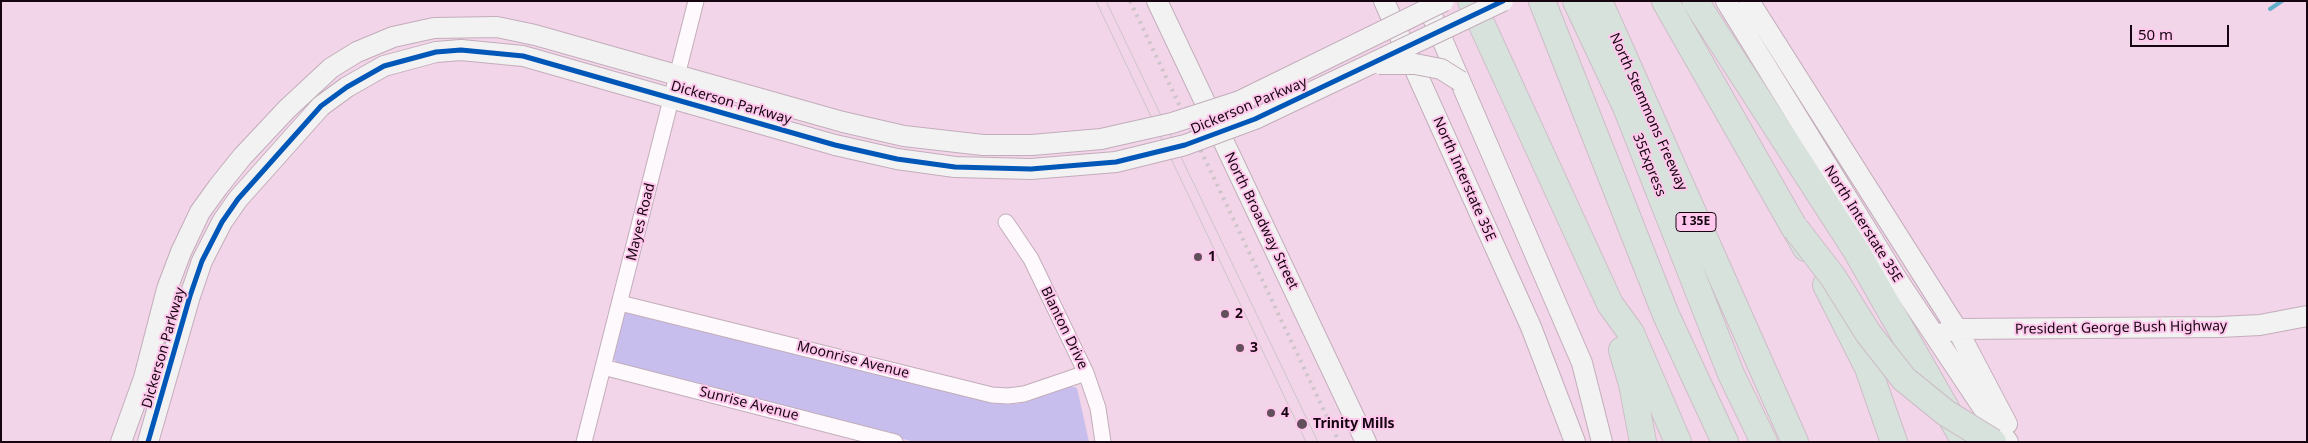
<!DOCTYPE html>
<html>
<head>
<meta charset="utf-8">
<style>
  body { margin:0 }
  #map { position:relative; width:2308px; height:443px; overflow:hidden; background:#f2d5e8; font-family:"Noto Sans",sans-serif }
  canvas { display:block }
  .frame { position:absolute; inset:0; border:2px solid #160511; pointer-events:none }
  .scale { position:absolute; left:2130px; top:25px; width:99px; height:22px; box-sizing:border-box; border:2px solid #160511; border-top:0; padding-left:6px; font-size:15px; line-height:18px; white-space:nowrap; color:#160511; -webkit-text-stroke:4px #ffc8ec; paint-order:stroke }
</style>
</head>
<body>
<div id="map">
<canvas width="2308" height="443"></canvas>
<div class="frame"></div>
<div class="scale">50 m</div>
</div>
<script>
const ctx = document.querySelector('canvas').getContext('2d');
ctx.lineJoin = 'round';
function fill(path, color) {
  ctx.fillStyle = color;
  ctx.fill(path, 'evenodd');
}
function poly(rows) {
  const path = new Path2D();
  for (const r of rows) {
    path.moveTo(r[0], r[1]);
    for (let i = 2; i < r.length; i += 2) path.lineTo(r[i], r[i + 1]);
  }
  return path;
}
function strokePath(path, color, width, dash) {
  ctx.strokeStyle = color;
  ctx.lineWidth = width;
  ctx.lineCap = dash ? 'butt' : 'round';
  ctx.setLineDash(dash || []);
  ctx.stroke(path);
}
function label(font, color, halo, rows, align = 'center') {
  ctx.font = font + ' "Noto Sans",sans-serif';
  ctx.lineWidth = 4;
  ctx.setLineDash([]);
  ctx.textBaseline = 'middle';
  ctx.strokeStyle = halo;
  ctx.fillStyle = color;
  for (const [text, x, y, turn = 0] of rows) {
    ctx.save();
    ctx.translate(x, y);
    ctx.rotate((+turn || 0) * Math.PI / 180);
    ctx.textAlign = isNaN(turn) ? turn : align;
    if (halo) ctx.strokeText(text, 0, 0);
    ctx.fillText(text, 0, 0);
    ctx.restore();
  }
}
const green = poly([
  [637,311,996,404,1017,404,1068,385,1077,388,1089,442,915,442,619,367,614,359,613,350,623,314]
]);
const stream = poly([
  [2270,9,2282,1]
]);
const street = poly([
  [1006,222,1031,259,1086,373,1098,408,1103,442],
  [620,303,992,395,1008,396,1024,394,1086,373],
  [603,367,895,442],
  [584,442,696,1]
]);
const secondary = poly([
  [1157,1,1366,442],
  [1384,1,1531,327,1575,442],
  [1726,1,1897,279,1989,417,2008,442],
  [1749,1,1957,329,2007,424],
  [1429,9,1582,363,1602,442],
  [1945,332,1957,329,2220,327,2260,325,2307,316],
  [121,442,144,378,167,289,181,252,200,212,218,187,242,157,287,109,331,68,357,52,393,37,434,28,497,27,535,35,843,122],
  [148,442,190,296,202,261,222,222,238,199,321,106,347,87,384,66,436,52,461,50,523,56,835,145]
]);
const highway = poly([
  [1471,1,1610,304,1631,333,1678,442],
  [1542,1,1666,315,1725,442],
  [1576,1,1626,107,1731,374,1764,442],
  [1599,1,1795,442],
  [1665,1,1806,248],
  [1695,1,1857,252,1965,442],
  [1826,285,1868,368,1894,442],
  [1622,350,1632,384,1643,442]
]);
const tram = poly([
  [1096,1,1306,442],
  [1106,1,1318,442]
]);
const rail = poly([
  [1130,1,1339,442]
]);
const secondaryBridge = poly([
  [1379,64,1415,64,1441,69,1460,81],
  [843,122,904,136,983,145,1032,145,1101,139,1172,123,1240,101,1444,1],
  [835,145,897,159,955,167,1031,169,1116,162,1185,145,1255,119,1503,1]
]);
const highwayBridge = poly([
  [1796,229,1833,277,1868,333,1904,379,1946,413,1993,442]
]);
const cycleway = poly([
  [148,442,190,296,202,261,222,222,238,199,321,106,347,87,384,66,436,52,461,50,523,56,835,145,897,159,955,167,1031,169,1116,162,1185,145,1255,119,1503,1]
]);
const markers = [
  [1198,257,5,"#634e5c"],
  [1225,314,5,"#634e5c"],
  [1240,348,5,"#634e5c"],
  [1271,413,5,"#634e5c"],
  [1302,424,6,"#634e5c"]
];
const shields = [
  [1696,222,40]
];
const shieldNames = [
  ["I 35E",1696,222]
];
const streetNames = [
  ["Dickerson Parkway",731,103,16],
  ["Dickerson Parkway",1249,106,-23],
  ["North Stemmons Freeway",1648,112,66],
  ["35Express",1649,165,68],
  ["North Interstate 35E",1464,179,66],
  ["North Broadway Street",1261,221,64],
  ["Mayes Road",641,222,-76],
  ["North Interstate 35E",1863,224,58],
  ["Blanton Drive",1064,328,64],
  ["President George Bush Highway",2121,328,-1],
  ["Dickerson Parkway",164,348,-74],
  ["Moonrise Avenue",853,360,14],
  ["Sunrise Avenue",749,404,14]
];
const poiNames = [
  ["1",1208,257],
  ["2",1235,314],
  ["3",1250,348],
  ["4",1281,413],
  ["Trinity Mills",1313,424]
];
fill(green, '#c7beee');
strokePath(stream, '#62b1cc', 4);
strokePath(street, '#c3adbb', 17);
strokePath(secondary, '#c3adbb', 22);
strokePath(highway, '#ccbec7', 28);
strokePath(street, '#fdf9fc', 15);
strokePath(secondary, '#f2f2f2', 20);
strokePath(highway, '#d8e2dd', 26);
strokePath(tram, '#cdc5ca', 1);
strokePath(rail, '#cdc5ca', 4, [2.5, 5]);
strokePath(secondaryBridge, '#c3adbb', 22, []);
strokePath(highwayBridge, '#ccbec7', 28, []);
strokePath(secondaryBridge, '#f2f2f2', 20);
strokePath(highwayBridge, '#d8e2dd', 26);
strokePath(cycleway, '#0057b8', 5);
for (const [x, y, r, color] of markers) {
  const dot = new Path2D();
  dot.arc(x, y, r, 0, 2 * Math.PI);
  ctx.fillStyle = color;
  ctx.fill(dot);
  strokePath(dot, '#ffc8ec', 2);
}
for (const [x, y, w] of shields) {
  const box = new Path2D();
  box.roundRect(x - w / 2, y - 9.5, w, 19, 4);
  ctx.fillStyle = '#ffc8ec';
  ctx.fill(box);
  strokePath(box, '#160511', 1);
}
label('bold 12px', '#160511', null, shieldNames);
label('14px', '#160511', '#ffc8ec', streetNames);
label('bold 14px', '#160511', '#ffc8ec', poiNames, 'left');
</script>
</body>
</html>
